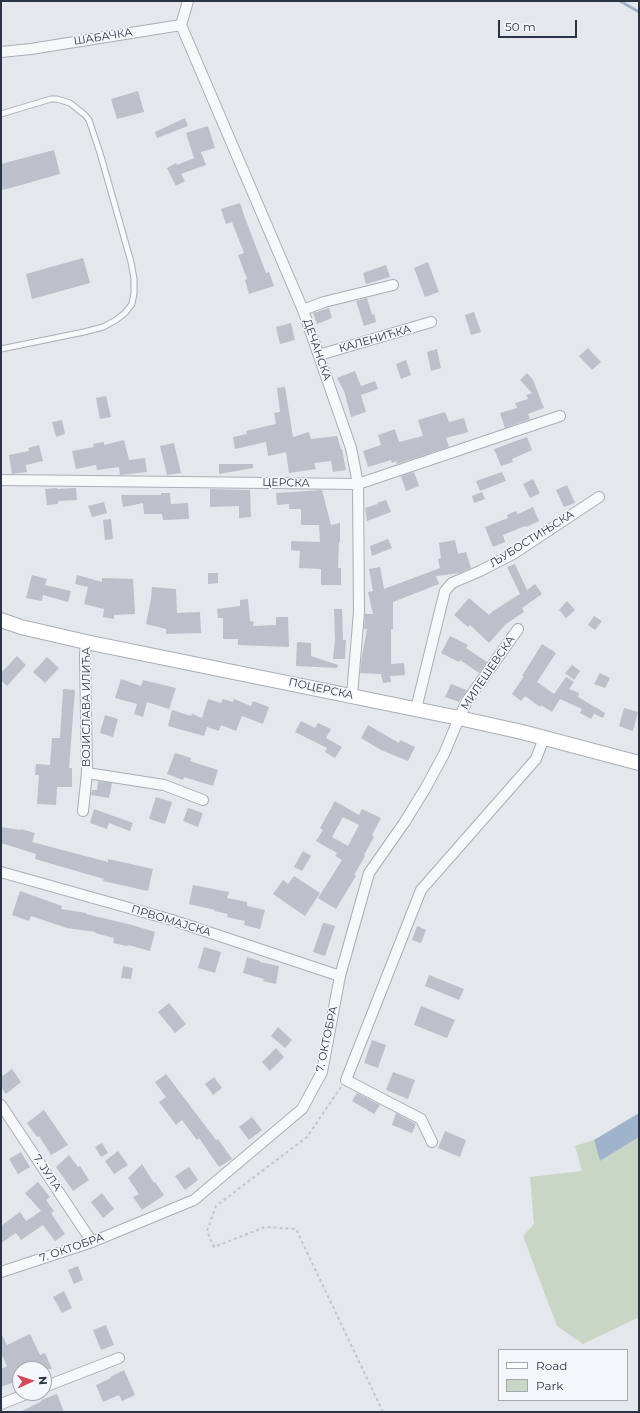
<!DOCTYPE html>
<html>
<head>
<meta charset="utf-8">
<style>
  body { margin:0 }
  #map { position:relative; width:640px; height:1413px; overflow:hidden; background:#e4e7ec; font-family:Montserrat,sans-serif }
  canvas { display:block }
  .frame { position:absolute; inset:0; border:2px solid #2b3445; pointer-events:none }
  .legend { position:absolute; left:498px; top:1349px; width:130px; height:52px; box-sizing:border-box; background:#f4f6f9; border:1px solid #a4a8b1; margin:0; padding:5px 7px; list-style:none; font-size:12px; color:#2b3445 }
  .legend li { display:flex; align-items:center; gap:8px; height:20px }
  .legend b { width:20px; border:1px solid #a4a8b1 }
  .north { position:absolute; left:12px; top:1361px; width:40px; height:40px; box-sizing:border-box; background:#f4f6f9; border:1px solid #a4a8b1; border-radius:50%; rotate:87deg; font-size:11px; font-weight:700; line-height:16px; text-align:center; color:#2b3445 }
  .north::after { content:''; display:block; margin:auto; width:14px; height:18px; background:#d1495b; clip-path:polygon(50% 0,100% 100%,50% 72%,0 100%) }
  .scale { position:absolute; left:498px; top:20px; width:79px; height:18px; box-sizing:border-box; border:2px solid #2b3445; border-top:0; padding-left:5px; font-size:12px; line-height:14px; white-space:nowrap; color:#2b3445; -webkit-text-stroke:3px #f4f6f9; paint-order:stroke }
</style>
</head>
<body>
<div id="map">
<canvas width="640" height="1413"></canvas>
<div class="frame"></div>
<ul class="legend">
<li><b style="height:5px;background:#fff"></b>Road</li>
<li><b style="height:11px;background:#c9d6c5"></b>Park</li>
</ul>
<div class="north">N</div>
<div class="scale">50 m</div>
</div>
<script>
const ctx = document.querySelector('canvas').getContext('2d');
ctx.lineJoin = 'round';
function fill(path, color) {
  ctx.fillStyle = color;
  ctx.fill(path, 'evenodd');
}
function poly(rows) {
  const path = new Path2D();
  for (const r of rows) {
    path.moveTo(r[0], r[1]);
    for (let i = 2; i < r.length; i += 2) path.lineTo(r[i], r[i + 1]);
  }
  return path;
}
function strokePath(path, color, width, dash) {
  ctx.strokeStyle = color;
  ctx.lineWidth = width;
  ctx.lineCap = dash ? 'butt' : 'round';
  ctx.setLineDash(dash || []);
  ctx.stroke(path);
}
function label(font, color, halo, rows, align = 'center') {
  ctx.font = font + ' Montserrat,sans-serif';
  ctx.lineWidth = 3;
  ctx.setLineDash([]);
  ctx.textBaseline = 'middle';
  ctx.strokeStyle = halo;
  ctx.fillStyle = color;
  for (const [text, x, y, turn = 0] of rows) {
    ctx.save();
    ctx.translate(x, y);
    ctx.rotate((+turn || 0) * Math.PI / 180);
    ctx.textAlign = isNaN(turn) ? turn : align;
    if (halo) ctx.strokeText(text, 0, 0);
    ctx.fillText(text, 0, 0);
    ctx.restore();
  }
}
const green = poly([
  [639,1137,639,1317,583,1344,557,1326,523,1236,534,1224,530,1177,582,1171,575,1146,594,1140,600,1161]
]);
const water = poly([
  [639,1113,639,1137,600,1161,594,1140]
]);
const stream = poly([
  [620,1,639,12]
]);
const building = poly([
  [138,91,144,112,117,119,111,99],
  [185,118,188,126,157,138,155,132],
  [208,126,215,148,201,152,206,165,181,174,185,181,176,186,167,168,176,163,177,165,194,158,186,133],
  [54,150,60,174,3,190,1,184,1,164],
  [240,203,245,218,266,273,269,272,274,286,249,294,245,280,247,279,238,255,244,253,232,222,226,224,221,209],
  [83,258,90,283,32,299,26,274],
  [428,262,439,292,425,297,414,268],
  [386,265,390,277,366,284,363,273],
  [367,298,372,315,374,314,376,322,364,326,356,301],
  [329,308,332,318,317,324,313,313],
  [474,312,481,332,471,335,465,315],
  [291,323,295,340,280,344,276,327],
  [588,348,601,362,592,370,579,356],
  [437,349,441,368,431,371,427,352],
  [406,360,411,375,401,379,396,364],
  [355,371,361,386,375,381,378,389,361,395,366,412,351,417,344,391,337,378],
  [527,373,533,380,544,408,528,414,530,419,505,428,500,413,517,408,515,403,528,399,526,395,532,393,520,380],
  [285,387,293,437,309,432,311,439,337,436,341,449,342,449,346,470,333,472,331,461,314,463,316,469,289,473,286,452,268,456,266,442,235,449,233,437,247,434,246,431,276,424,274,413,280,412,277,388],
  [106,396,111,417,100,419,96,398],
  [445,412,449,422,464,418,468,432,446,438,449,447,397,464,396,461,392,463,391,460,368,467,363,451,381,445,378,435,395,429,399,442,423,436,418,420],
  [62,420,65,434,56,437,52,422],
  [527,437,532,450,512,459,513,462,501,466,494,449],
  [124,440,129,460,145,458,147,472,120,475,119,467,97,470,96,465,76,469,72,451,94,447,93,444,104,442,104,445],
  [174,443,181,473,167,475,160,446],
  [39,445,43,461,26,465,27,472,12,474,9,455,29,451,28,448],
  [219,464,253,464,253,468,219,474],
  [414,472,419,486,406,491,401,476],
  [502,472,506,481,480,491,476,481],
  [533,479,540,493,530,498,523,484],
  [567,485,575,503,564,507,556,490],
  [57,488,57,489,76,488,77,500,58,501,58,504,47,505,45,489],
  [210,489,250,490,251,517,239,518,239,506,210,507],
  [322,490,331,525,340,523,340,542,339,542,338,568,341,568,341,585,321,585,321,569,299,568,300,551,291,550,291,541,320,542,319,525,301,525,301,509,289,509,289,504,277,505,276,493],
  [482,492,485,499,474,503,472,496],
  [161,493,170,493,171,504,188,503,189,519,163,520,162,514,144,514,143,503,123,507,121,495,161,495],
  [386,500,391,512,367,521,365,508,378,504,377,503],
  [104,502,107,513,92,517,88,506],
  [533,507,539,521,526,527,525,526,503,535,505,542,493,547,485,527,508,518,507,515,516,511,518,514],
  [111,519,113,539,105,540,103,520],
  [388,539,392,548,372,556,370,546],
  [455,540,458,554,466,552,471,568,460,573,436,576,439,584,393,602,393,629,391,629,391,664,404,663,405,675,390,676,391,682,383,683,381,674,360,673,362,656,367,629,364,629,365,614,373,614,368,592,373,591,369,569,380,567,384,589,440,568,438,559,441,558,439,543],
  [515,564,527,590,535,584,542,594,522,608,524,612,506,624,489,643,470,625,468,627,454,615,469,598,489,615,493,611,520,594,507,567],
  [208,573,218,573,218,583,208,584],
  [32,575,47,579,45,585,71,591,68,602,43,595,42,601,26,598],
  [77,575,102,582,102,578,133,579,135,614,114,615,114,619,103,617,104,609,84,604,88,587,75,584],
  [152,587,176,589,177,613,200,612,201,633,166,634,166,629,146,624,151,599],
  [248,599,250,621,254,622,253,626,276,625,276,617,288,617,289,647,238,645,238,639,223,639,223,618,218,618,217,609,240,606,240,600],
  [567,601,575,610,566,618,559,610],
  [334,609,342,609,343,640,346,640,345,659,333,659,335,640],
  [594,616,602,621,595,630,588,625],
  [450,636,468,645,466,648,487,662,479,673,460,660,459,662,441,653],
  [297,642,311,643,311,656,338,665,337,668,296,666],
  [542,644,556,653,537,682,554,694,566,677,574,682,569,689,579,693,578,697,605,713,603,718,594,714,591,719,580,713,582,709,560,699,552,712,541,705,540,707,525,696,521,701,512,694,524,676,522,676],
  [17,656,26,665,7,686,1,680,1,673],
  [47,657,59,668,45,683,33,672],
  [572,665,580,671,574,680,565,673],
  [600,673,610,678,605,688,594,684],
  [121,679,141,686,143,680,176,688,169,709,147,702,143,717,134,714,137,704,115,698],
  [451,684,467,690,459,702,445,697],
  [63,689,75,690,69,768,72,768,72,787,57,787,56,805,37,804,39,775,35,775,36,764,50,765,52,738,60,738],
  [208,699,221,703,223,699,233,702,234,699,251,706,253,701,269,707,263,724,242,716,236,731,221,725,219,731,207,727,204,736,168,726,172,710,191,716,192,714,202,718],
  [624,708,638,712,633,731,619,726],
  [105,715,118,719,113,737,100,733],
  [301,721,315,728,318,723,331,729,326,738,342,747,335,758,325,752,327,748,295,732],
  [368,725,399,743,400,740,415,747,408,761,381,750,361,738],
  [175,753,191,758,190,761,218,770,213,786,184,777,183,780,167,774],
  [98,781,112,783,109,798,91,795,92,790,97,790],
  [156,797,172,802,165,824,149,819],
  [335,801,359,815,362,809,381,818,372,835,374,837,364,855,365,856,354,875,356,876,336,909,318,898,342,860,335,856,337,853,316,841,323,830,320,828],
  [343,817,359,825,348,846,332,837],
  [188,808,203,813,198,827,183,821],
  [94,809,133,823,130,831,109,823,107,829,90,823],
  [1,827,21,830,21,829,35,833,32,842,108,862,108,859,153,869,148,891,103,881,104,879,35,859,36,854,1,843],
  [303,851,311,856,302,871,294,867],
  [294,876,320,893,305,916,273,894,283,880,288,884],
  [193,885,229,892,227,898,247,902,247,906,265,910,260,929,244,925,245,921,227,917,228,914,214,911,215,910,189,904],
  [20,891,62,906,61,909,86,913,86,914,132,925,155,932,150,951,128,945,127,946,113,943,114,938,95,933,96,932,67,928,31,916,29,921,12,915],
  [323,923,325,923,335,926,325,956,313,952],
  [417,926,426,930,421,943,412,940],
  [204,947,221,952,215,973,198,968],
  [247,957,260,961,260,962,279,966,276,984,263,981,264,979,243,973],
  [123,966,133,968,131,979,121,978],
  [429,975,464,989,459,1000,425,986],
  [169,1003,186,1024,175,1033,158,1012],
  [421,1006,455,1020,447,1038,414,1025],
  [278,1027,292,1040,285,1048,271,1036],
  [372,1040,386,1045,378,1068,364,1063],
  [276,1048,284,1057,270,1071,262,1062],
  [12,1069,21,1082,6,1094,1,1087,1,1077],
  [393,1072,415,1080,408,1099,386,1090],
  [166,1074,216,1140,218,1139,232,1159,219,1167,199,1138,197,1140,182,1120,176,1125,159,1102,166,1097,155,1082],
  [214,1077,222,1088,213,1095,205,1084],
  [357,1093,380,1105,374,1114,352,1101],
  [44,1110,68,1145,51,1155,39,1136,37,1137,27,1123],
  [396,1113,416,1124,412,1133,392,1125],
  [252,1117,262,1130,249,1140,239,1127],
  [445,1131,466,1140,460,1157,438,1148],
  [102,1143,108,1153,101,1157,95,1147],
  [118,1151,128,1165,114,1174,105,1161],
  [21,1152,30,1167,18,1174,9,1159],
  [69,1155,78,1167,80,1166,89,1180,73,1191,56,1167],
  [142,1164,154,1183,155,1182,164,1195,142,1210,133,1197,139,1194,128,1178],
  [189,1167,198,1180,185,1190,175,1176],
  [38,1182,50,1197,46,1200,54,1211,51,1213,65,1234,55,1241,43,1225,21,1240,16,1233,1,1243,1,1226,20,1212,26,1221,41,1211,25,1193],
  [102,1193,114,1209,103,1218,91,1202],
  [78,1266,83,1280,74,1284,68,1270],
  [64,1291,72,1308,62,1313,53,1297],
  [106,1325,114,1345,101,1350,93,1330],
  [1,1333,7,1345,30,1334,40,1355,45,1353,52,1369,20,1369,20,1380,1,1387,1,1369,7,1366,1,1353],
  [124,1370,135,1395,122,1401,119,1395,103,1402,96,1385,111,1378,110,1377],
  [57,1394,64,1412,20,1412,42,1401,41,1400]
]);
const path = poly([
  [341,1087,307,1137,216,1206,207,1231,214,1247,265,1227,296,1229,383,1412]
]);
const lane = poly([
  [1,114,51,99,57,99,70,103,85,115,89,120,100,153,131,262,134,279,134,293,132,304,125,313,116,320,103,327,84,332,1,349]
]);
const street = poly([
  [181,25,303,310,351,448,358,484,359,612,352,695],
  [181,25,188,1],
  [1,52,31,49,181,25],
  [303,310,324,302,393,285],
  [319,355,431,322],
  [1,480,358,484,560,416],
  [416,709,440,611,445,591,452,583,480,571,513,554,599,497],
  [87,773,164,785,203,800],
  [83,811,87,773,85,656,86,642],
  [1,872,172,920,340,976],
  [1,1105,92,1242],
  [432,1142,421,1119,346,1080,421,890,536,759,544,738],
  [1,1272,92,1242,194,1200,302,1109,322,1072,340,976,369,873,404,823,425,789,444,754,459,718,467,701,518,629],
  [44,1387,119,1358],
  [1,1404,29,1393]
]);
const secondary = poly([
  [1,620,21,627,86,642,459,718,522,732,639,763]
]);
const streetNames = [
  ["ШАБАЧКА",103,37,-9],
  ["КАЛЕНИЋКА",375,339,-16],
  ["ДЕЧАНСКА",317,350,71],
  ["ЦЕРСКА",286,483,1],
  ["ЉУБОСТИЊСКА",532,539,-32],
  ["МИЛЕШЕВСКА",488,673,-56],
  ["ПОЦЕРСКА",321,689,12],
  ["ВОЈИСЛАВА ИЛИЋА",87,707,-90],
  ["ПРВОМАЈСКА",171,921,17],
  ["7. ОКТОБРА",327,1039,-78],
  ["7. ЈУЛА",47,1173,56],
  ["7. ОКТОБРА",72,1248,-19]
];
fill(green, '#c9d6c5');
fill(water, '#9fb4cc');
strokePath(stream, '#9fb4cc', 3);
fill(building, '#bbc0ca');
strokePath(lane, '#a9aeb7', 7);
strokePath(street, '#a9aeb7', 12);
strokePath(secondary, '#a9aeb7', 16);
strokePath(path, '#c2c5cb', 2, [3, 3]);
strokePath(lane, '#f7f8fa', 5);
strokePath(street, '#f7f8fa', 10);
strokePath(secondary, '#fff', 14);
label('11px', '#2b3445', '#f4f6f9', streetNames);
</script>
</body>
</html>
